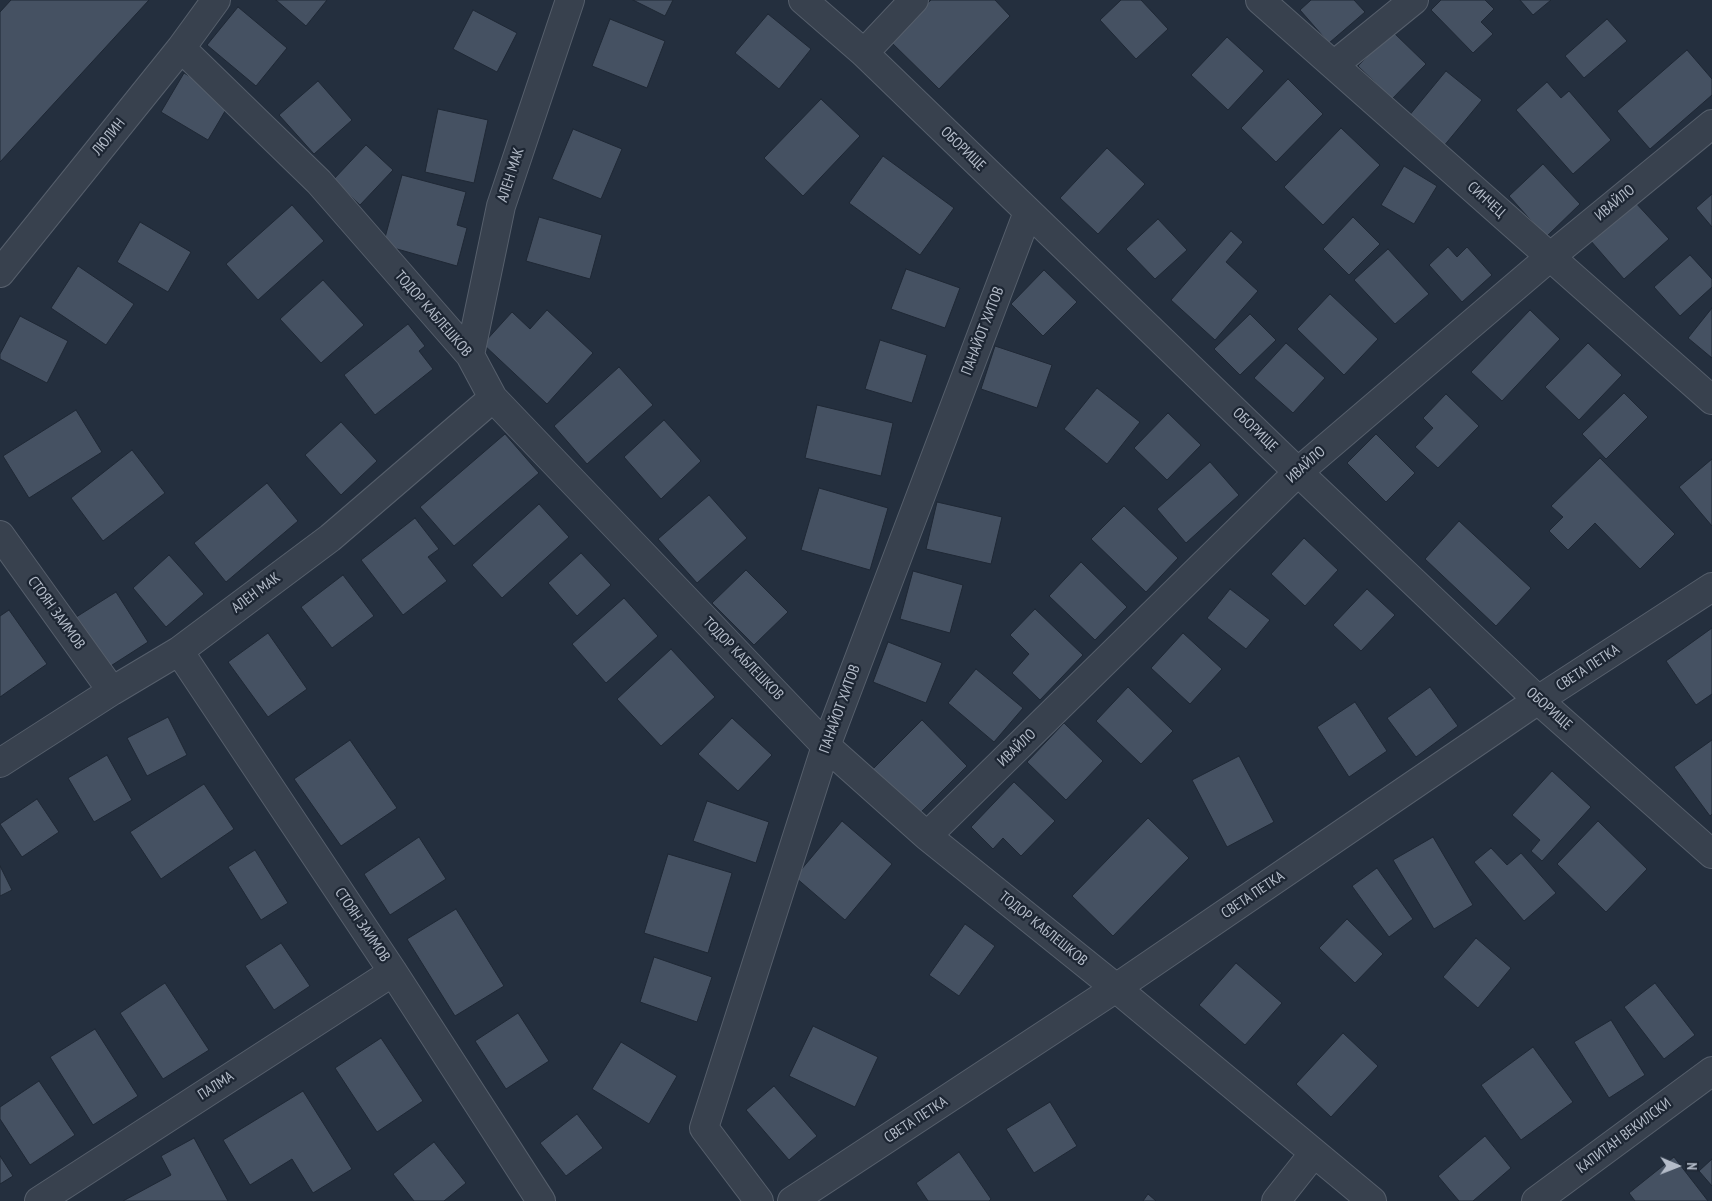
<!DOCTYPE html>
<html>
<head>
<meta charset="utf-8">
<style>
  body { margin:0 }
  #map { position:relative; width:1712px; height:1201px; overflow:hidden; background:#242f3e; font-family:"PT Sans Narrow",sans-serif }
  canvas { display:block }
  .north { position:absolute; left:1652px; top:1141px; width:50px; height:50px; -webkit-text-stroke:4px #1d2633; paint-order:stroke; rotate:91deg; font-size:14px; font-weight:700; line-height:20px; text-align:center; color:#b4bcc9 }
  .north::after { content:''; display:block; margin:auto; width:18px; height:22px; background:#b4bcc9; clip-path:polygon(50% 0,100% 100%,50% 72%,0 100%) }
</style>
</head>
<body>
<div id="map">
<canvas width="1712" height="1201"></canvas>
<div class="north">N</div>
</div>
<script>
const ctx = document.querySelector('canvas').getContext('2d');
ctx.lineJoin = 'round';
function fill(path, color) {
  ctx.fillStyle = color;
  ctx.fill(path, 'evenodd');
}
function poly(rows) {
  const path = new Path2D();
  for (const r of rows) {
    path.moveTo(r[0], r[1]);
    for (let i = 2; i < r.length; i += 2) path.lineTo(r[i], r[i + 1]);
  }
  return path;
}
function strokePath(path, color, width, dash) {
  ctx.strokeStyle = color;
  ctx.lineWidth = width;
  ctx.lineCap = dash ? 'butt' : 'round';
  ctx.setLineDash(dash || []);
  ctx.stroke(path);
}
function label(font, color, halo, rows, align = 'center') {
  ctx.font = font + ' "PT Sans Narrow",sans-serif';
  ctx.lineWidth = 4.5;
  ctx.setLineDash([]);
  ctx.textBaseline = 'middle';
  ctx.strokeStyle = halo;
  ctx.fillStyle = color;
  for (const [text, x, y, turn = 0] of rows) {
    ctx.save();
    ctx.translate(x, y);
    ctx.rotate((+turn || 0) * Math.PI / 180);
    ctx.textAlign = isNaN(turn) ? turn : align;
    if (halo) ctx.strokeText(text, 0, 0);
    ctx.fillText(text, 0, 0);
    ctx.restore();
  }
}
const building = poly([
  [11,0,149,0,0,162,0,12,11,0],
  [276,0,327,0,306,26,276,0],
  [633,0,673,0,665,16,633,0],
  [931,0,995,0,1010,16,939,89,890,41,931,0],
  [1121,0,1141,0,1168,29,1136,59,1100,20,1121,0],
  [1311,0,1354,0,1365,12,1329,43,1300,10,1311,0],
  [1441,0,1485,0,1494,9,1481,22,1493,34,1473,53,1431,10,1441,0],
  [1520,0,1551,0,1533,15,1520,0],
  [238,7,287,48,256,86,207,45,238,7],
  [473,10,517,33,497,72,453,49,473,10],
  [768,14,811,49,779,89,735,53,768,14],
  [610,19,665,41,647,88,592,66,610,19],
  [1607,19,1627,41,1584,78,1565,56,1607,19],
  [1392,31,1426,64,1392,99,1358,66,1392,31],
  [1227,37,1264,71,1228,110,1191,75,1227,37],
  [1687,50,1712,79,1712,95,1650,149,1617,111,1687,50],
  [1446,71,1482,100,1443,147,1408,117,1446,71],
  [184,73,231,101,208,140,161,112,184,73],
  [1288,79,1323,114,1276,162,1241,128,1288,79],
  [318,81,352,120,314,154,279,115,318,81],
  [1547,82,1561,98,1569,91,1611,140,1573,174,1516,110,1547,82],
  [821,99,860,136,803,196,764,158,821,99],
  [438,109,488,120,474,183,425,172,438,109],
  [1341,128,1380,165,1323,225,1284,187,1341,128],
  [573,129,622,149,601,199,552,179,573,129],
  [366,145,393,170,360,205,333,180,366,145],
  [1107,148,1145,184,1098,234,1060,198,1107,148],
  [883,156,954,208,920,255,849,203,883,156],
  [1543,164,1580,204,1546,237,1509,196,1543,164],
  [1404,166,1437,186,1414,224,1381,205,1404,166],
  [402,175,466,192,457,225,467,228,457,266,383,245,402,175],
  [1712,194,1712,227,1696,208,1712,194],
  [1634,201,1669,239,1624,279,1590,240,1634,201],
  [292,205,324,241,258,300,226,264,292,205],
  [539,217,602,235,590,279,526,261,539,217],
  [1353,217,1380,244,1349,275,1323,249,1353,217],
  [1158,219,1187,250,1155,279,1126,249,1158,219],
  [140,222,191,252,168,292,117,262,140,222],
  [1231,231,1243,242,1226,262,1258,291,1215,340,1171,300,1231,231],
  [1448,247,1457,257,1467,247,1492,275,1462,302,1429,265,1448,247],
  [1388,249,1429,294,1395,324,1354,280,1388,249],
  [1690,255,1712,279,1712,287,1680,316,1654,287,1690,255],
  [78,266,134,304,106,345,51,308,78,266],
  [906,269,960,288,945,328,891,309,906,269],
  [1044,270,1077,302,1043,336,1011,304,1044,270],
  [323,280,364,325,321,363,280,319,323,280],
  [1330,294,1378,339,1344,375,1297,329,1330,294],
  [1712,308,1712,358,1688,338,1712,308],
  [547,310,593,353,547,404,483,344,512,312,530,329,547,310],
  [1530,310,1560,339,1502,401,1471,372,1530,310],
  [1250,314,1276,340,1240,375,1214,349,1250,314],
  [20,316,68,341,47,383,0,359,0,354,20,316],
  [408,324,425,346,419,351,433,369,375,415,344,375,408,324],
  [880,340,927,355,912,403,865,389,880,340],
  [1286,343,1325,378,1293,413,1254,378,1286,343],
  [1588,343,1622,375,1579,420,1545,387,1588,343],
  [995,346,1052,365,1037,408,981,389,995,346],
  [619,367,653,405,587,464,554,426,619,367],
  [1097,388,1140,422,1107,464,1064,429,1097,388],
  [1624,393,1648,417,1606,459,1582,434,1624,393],
  [1446,394,1479,426,1438,468,1415,447,1433,428,1423,418,1446,394],
  [817,405,893,423,881,476,805,458,817,405],
  [76,410,102,452,29,498,3,456,76,410],
  [1168,413,1201,445,1167,480,1134,448,1168,413],
  [664,420,701,461,661,499,624,457,664,420],
  [341,422,377,461,341,495,305,455,341,422],
  [505,434,539,473,454,546,420,507,505,434],
  [1376,434,1415,473,1386,502,1347,463,1376,434],
  [132,450,165,493,103,541,71,498,132,450],
  [1600,458,1675,534,1640,569,1595,523,1568,550,1549,531,1563,517,1551,506,1600,458],
  [1712,459,1712,526,1679,487,1712,459],
  [1210,462,1239,495,1186,543,1157,509,1210,462],
  [267,483,298,521,226,582,194,543,267,483],
  [819,488,888,508,870,570,801,550,819,488],
  [709,495,747,538,697,583,658,539,709,495],
  [937,502,1002,517,991,564,926,549,937,502],
  [539,504,569,537,502,598,472,565,539,504],
  [1124,506,1178,558,1146,592,1091,539,1124,506],
  [415,518,439,549,428,557,447,581,403,615,361,560,415,518],
  [1459,521,1531,588,1496,626,1425,559,1459,521],
  [1304,538,1338,570,1305,606,1271,574,1304,538],
  [581,553,611,585,577,616,548,583,581,553],
  [169,555,204,594,166,627,133,588,169,555],
  [1081,562,1127,607,1095,640,1049,596,1081,562],
  [746,570,788,612,754,645,712,603,746,570],
  [913,571,963,585,950,633,900,619,913,571],
  [343,575,374,616,332,648,301,607,343,575],
  [1230,589,1270,620,1246,649,1207,618,1230,589],
  [1367,589,1395,615,1361,651,1333,625,1367,589],
  [116,592,148,642,106,669,73,619,116,592],
  [624,598,658,636,606,683,572,644,624,598],
  [1035,609,1083,655,1040,700,1012,673,1029,654,1010,635,1035,609],
  [9,610,47,664,0,697,0,616,9,610],
  [1712,628,1712,694,1696,705,1666,661,1712,628],
  [268,633,307,689,268,717,228,662,268,633],
  [1183,633,1222,669,1190,704,1151,668,1183,633],
  [888,642,942,663,926,703,873,682,888,642],
  [671,649,715,697,661,746,617,699,671,649],
  [976,669,1023,708,994,742,948,703,976,669],
  [1128,687,1173,731,1141,764,1096,721,1128,687],
  [1430,687,1458,726,1416,757,1387,718,1430,687],
  [1355,702,1387,751,1349,777,1317,727,1355,702],
  [168,717,187,755,147,776,127,738,168,717],
  [732,718,772,755,738,791,698,754,732,718],
  [922,720,967,766,916,817,871,771,922,720],
  [1064,723,1103,761,1066,800,1027,762,1064,723],
  [350,740,397,808,341,846,294,779,350,740],
  [1712,740,1712,814,1710,816,1674,767,1712,740],
  [107,755,132,800,94,822,68,778,107,755],
  [1239,756,1274,822,1227,847,1192,780,1239,756],
  [1552,771,1591,807,1542,861,1531,851,1540,840,1512,815,1552,771],
  [1014,782,1055,821,1021,856,1003,838,993,849,971,827,1014,782],
  [204,784,234,829,161,879,130,832,204,784],
  [37,799,59,832,22,857,0,824,37,799],
  [707,801,769,822,756,863,693,841,707,801],
  [1148,818,1189,858,1113,936,1072,896,1148,818],
  [842,821,892,864,845,920,795,877,842,821],
  [1598,821,1647,869,1606,912,1557,864,1598,821],
  [419,837,446,879,390,915,364,874,419,837],
  [1433,837,1473,905,1434,929,1393,860,1433,837],
  [1491,848,1507,865,1521,853,1556,893,1524,921,1474,862,1491,848],
  [255,850,288,903,261,920,228,867,255,850],
  [668,854,732,873,708,953,644,933,668,854],
  [0,866,12,890,0,896,0,866],
  [1377,868,1413,919,1389,937,1352,886,1377,868],
  [456,909,504,986,455,1016,407,939,456,909],
  [1347,919,1383,954,1355,983,1319,948,1347,919],
  [965,924,995,946,959,996,929,975,965,924],
  [1476,938,1511,968,1478,1008,1443,977,1476,938],
  [281,943,310,986,274,1010,245,966,281,943],
  [654,957,712,977,697,1022,640,1002,654,957],
  [1236,963,1282,1003,1245,1045,1199,1005,1236,963],
  [165,983,209,1050,163,1079,120,1013,165,983],
  [1655,983,1695,1035,1664,1059,1624,1007,1655,983],
  [518,1013,549,1061,506,1089,475,1041,518,1013],
  [1611,1020,1645,1075,1609,1098,1574,1042,1611,1020],
  [813,1026,878,1057,855,1107,789,1076,813,1026],
  [95,1029,138,1096,93,1125,50,1057,95,1029],
  [1343,1033,1378,1066,1331,1117,1296,1084,1343,1033],
  [381,1038,423,1101,377,1132,335,1068,381,1038],
  [621,1042,677,1076,649,1124,592,1089,621,1042],
  [1533,1047,1573,1102,1521,1140,1481,1085,1533,1047],
  [39,1081,75,1135,30,1165,0,1119,0,1107,39,1081],
  [774,1086,817,1136,789,1160,746,1110,774,1086],
  [303,1091,352,1169,313,1193,292,1159,250,1185,223,1140,303,1091],
  [1050,1102,1077,1146,1034,1173,1006,1129,1050,1102],
  [577,1114,603,1148,566,1176,540,1143,577,1114],
  [1485,1136,1511,1168,1473,1201,1459,1201,1438,1176,1485,1136],
  [194,1138,228,1201,123,1201,171,1175,161,1156,194,1138],
  [434,1142,466,1183,444,1201,414,1201,393,1174,434,1142],
  [959,1152,991,1199,989,1201,928,1201,916,1183,959,1152],
  [0,1156,13,1176,0,1184,0,1156],
  [1674,1157,1708,1201,1635,1201,1629,1193,1674,1157],
  [1712,1159,1712,1186,1699,1171,1712,1159],
  [1148,1194,1156,1201,1143,1201,1148,1194]
]);
const minor = poly([
  [803,0,864,53,1298,472,1538,700,1712,854],
  [1260,0,1712,400],
  [181,48,319,182,470,355,493,398,826,746,927,836,1116,988,1372,1201],
  [864,53,914,0],
  [1334,65,1414,0],
  [0,273,181,48,216,0],
  [470,355,501,206,570,0],
  [0,535,112,691],
  [179,651,393,972,541,1201],
  [0,763,112,691,179,651,330,538,493,398],
  [927,836,1298,472,1550,257,1712,124],
  [39,1201,393,972],
  [759,1201,704,1128,826,746,1028,212],
  [792,1201,1116,988,1538,700,1712,587],
  [1276,1201,1314,1153],
  [1536,1201,1712,1071]
]);
const streetNames = [
  ["ЛЮЛИН",109,137,-51],
  ["ОБОРИЩЕ",963,149,44],
  ["АЛЕН МАК",511,175,-72],
  ["СИНЧЕЦ",1486,200,42],
  ["ИВАЙЛО",1615,203,-40],
  ["ТОДОР КАБЛЕШКОВ",433,314,49],
  ["ПАНАЙОТ ХИТОВ",983,331,-69],
  ["ОБОРИЩЕ",1255,430,44],
  ["ИВАЙЛО",1306,465,-42],
  ["АЛЕН МАК",256,593,-37],
  ["СТОЯН ЗАИМОВ",56,613,54],
  ["ТОДОР КАБЛЕШКОВ",743,659,46],
  ["СВЕТА ПЕТКА",1588,668,-33],
  ["ПАНАЙОТ ХИТОВ",840,709,-70],
  ["ОБОРИЩЕ",1549,709,42],
  ["ИВАЙЛО",1017,748,-44],
  ["СВЕТА ПЕТКА",1253,895,-34],
  ["СТОЯН ЗАИМОВ",362,925,56],
  ["ТОДОР КАБЛЕШКОВ",1043,929,39],
  ["ПАЛМА",216,1086,-33],
  ["СВЕТА ПЕТКА",916,1120,-33],
  ["КАПИТАН ВЕКИЛСКИ",1624,1136,-37]
];
fill(building, '#455162');
strokePath(building, '#1f2835', 1);
strokePath(minor, '#565f6c', 30);
strokePath(minor, '#38414e', 28);
label('15px', '#b4bcc9', '#1d2633', streetNames);
</script>
</body>
</html>
